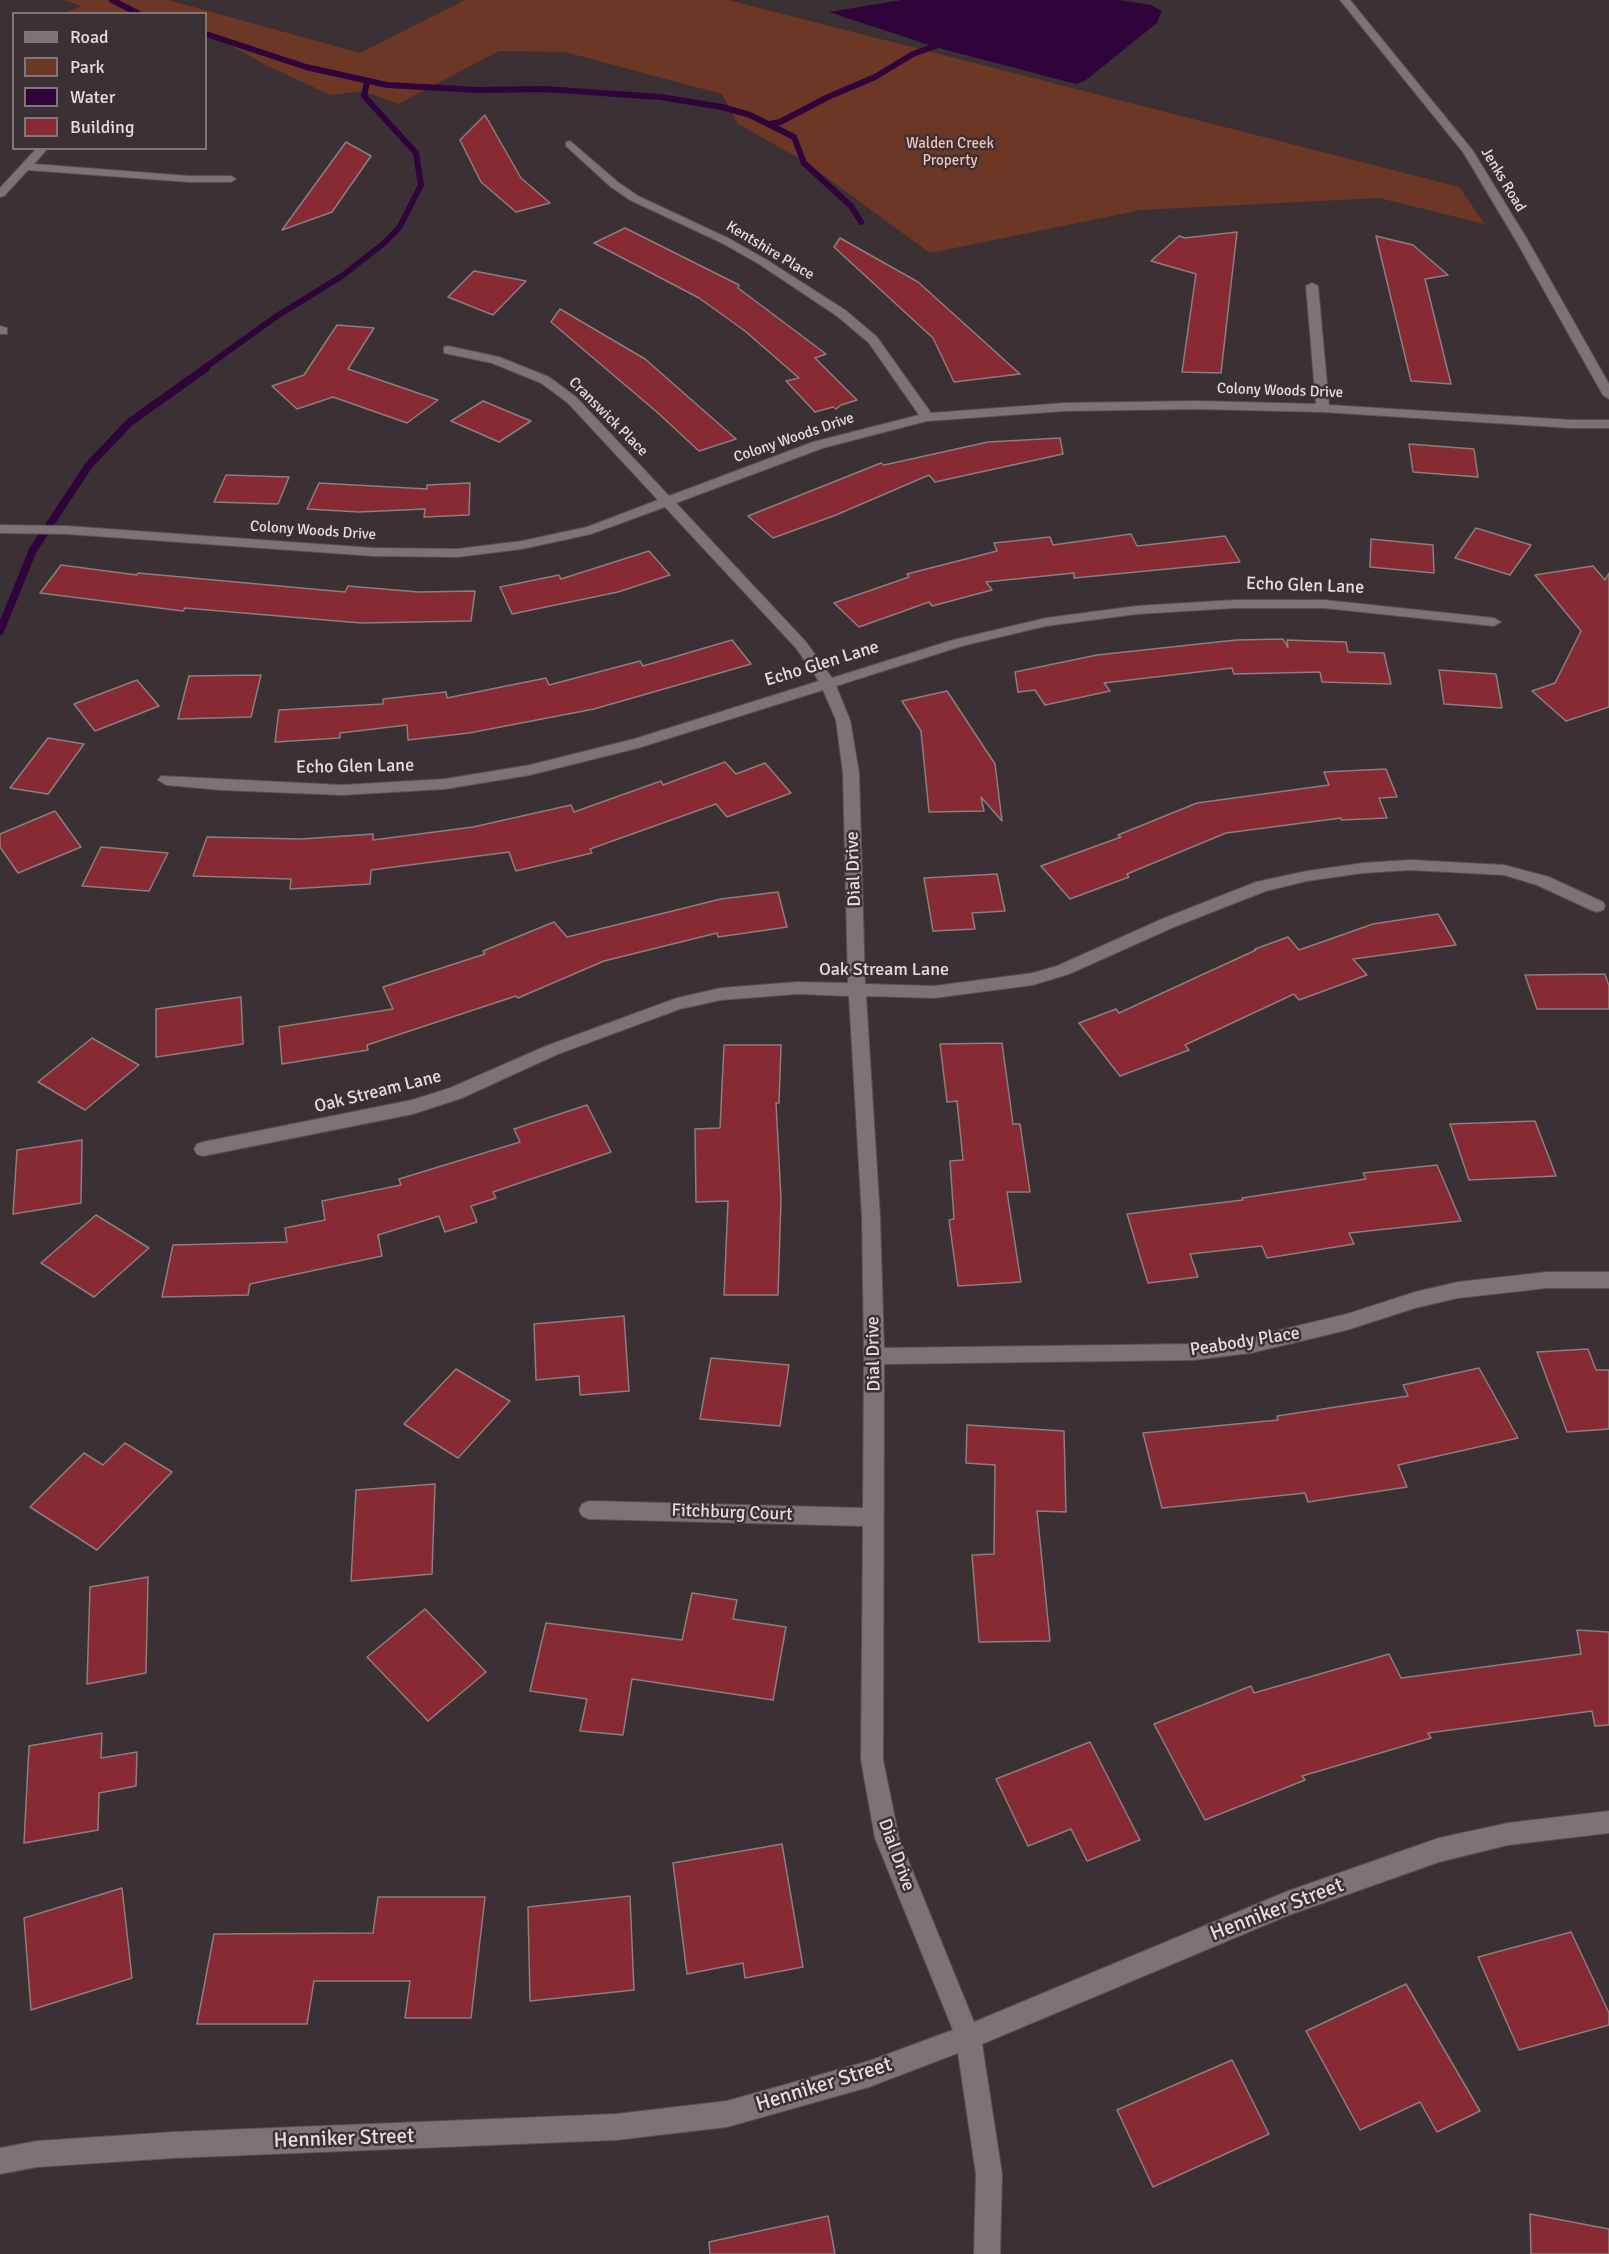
<!DOCTYPE html>
<html>
<head>
<meta charset="utf-8">
<style>
  body { margin:0 }
  #map { position:relative; width:1609px; height:2254px; overflow:hidden; background:#3b3134; font-family:Signika,sans-serif }
  canvas { display:block }
  .legend { position:absolute; left:12px; top:12px; width:195px; height:138px; box-sizing:border-box; background:#3b3134; border:2px solid #7e7678; margin:0; padding:8px 10px; list-style:none; font-size:18px; color:#e3dddf }
  .legend li { display:flex; align-items:center; gap:12px; height:30px }
  .legend b { width:30px; border:2px solid #7e7678 }
</style>
</head>
<body>
<div id="map">
<canvas width="1609" height="2254"></canvas>
<ul class="legend">
<li><b style="height:8px;background:#7d7275"></b>Road</li>
<li><b style="height:16px;background:#6d3726"></b>Park</li>
<li><b style="height:16px;background:#2f043b"></b>Water</li>
<li><b style="height:16px;background:#882a34"></b>Building</li>
</ul>
</div>
<script>
const ctx = document.querySelector('canvas').getContext('2d');
ctx.lineJoin = 'round';
function fill(path, color) {
  ctx.fillStyle = color;
  ctx.fill(path, 'evenodd');
}
function poly(rows) {
  const path = new Path2D();
  for (const r of rows) {
    path.moveTo(r[0], r[1]);
    for (let i = 2; i < r.length; i += 2) path.lineTo(r[i], r[i + 1]);
  }
  return path;
}
function strokePath(path, color, width, dash) {
  ctx.strokeStyle = color;
  ctx.lineWidth = width;
  ctx.lineCap = dash ? 'butt' : 'round';
  ctx.setLineDash(dash || []);
  ctx.stroke(path);
}
function label(font, color, halo, rows, align = 'center') {
  ctx.font = font + ' Signika,sans-serif';
  ctx.lineWidth = 5;
  ctx.setLineDash([]);
  ctx.textBaseline = 'middle';
  ctx.strokeStyle = halo;
  ctx.fillStyle = color;
  for (const [text, x, y, turn = 0] of rows) {
    ctx.save();
    ctx.translate(x, y);
    ctx.rotate((+turn || 0) * Math.PI / 180);
    ctx.textAlign = isNaN(turn) ? turn : align;
    if (halo) ctx.strokeText(text, 0, 0);
    ctx.fillText(text, 0, 0);
    ctx.restore();
  }
}
const green = poly([
  [63,0,168,0,360,53,465,0,728,0,1459,187,1485,224,1379,198,1141,210,930,253,804,161,738,124,722,94,565,52,499,51,398,104,363,91,330,95,264,64,221,40,206,38,206,14,65,13,81,6]
]);
const water = poly([
  [902,0,1119,0,1151,5,1162,11,1157,23,1086,80,1076,84,935,47,829,12]
]);
const streamFar1 = poly([
  [112,0,139,14],
  [206,34,306,67,387,85,478,90,544,89,660,97,722,107,750,115,794,137,804,163,851,206,861,222],
  [770,124,780,122,828,97,875,77,913,54,949,41],
  [203,369,277,316,342,276,383,244,399,228,421,185,416,153,364,96,367,82]
]);
const stream = poly([
  [0,631,33,550,89,465,130,422,206,368]
]);
const building = poly([
  [485,115,521,178,550,203,516,212,481,182,460,140,485,115],
  [346,142,371,156,332,212,282,230,346,142],
  [625,228,739,285,738,288,826,354,815,358,857,400,841,405,836,409,833,407,815,412,786,381,799,378,745,331,699,298,594,243,625,228],
  [1237,232,1221,373,1182,372,1196,274,1151,261,1179,236,1185,238,1237,232],
  [1376,236,1413,245,1448,275,1425,279,1451,384,1411,381,1376,236],
  [840,238,918,282,1020,374,954,382,933,338,834,247,840,238],
  [474,271,526,281,493,315,448,297,474,271],
  [560,309,645,359,736,439,699,451,658,413,551,322,560,309],
  [337,325,374,328,348,369,438,400,407,423,333,397,297,409,272,386,304,375,337,325],
  [483,401,531,421,499,442,451,421,483,401],
  [1060,438,1063,454,935,482,929,475,836,515,773,538,748,516,881,463,884,465,988,442,1060,438],
  [1409,444,1474,449,1478,477,1413,472,1409,444],
  [226,475,289,477,278,504,214,502,226,475],
  [319,483,427,489,427,485,470,483,469,515,424,517,425,509,359,512,307,509,319,483],
  [1476,528,1531,545,1510,575,1455,558,1476,528],
  [1131,534,1137,546,1225,536,1240,562,1074,578,1074,573,986,582,992,590,932,606,929,602,859,627,834,603,909,577,907,574,997,551,994,543,1050,537,1053,545,1131,534],
  [1371,539,1433,545,1434,573,1370,567,1371,539],
  [649,551,670,575,618,592,512,614,500,587,559,575,561,579,649,551],
  [61,565,137,575,138,573,345,592,348,586,419,592,475,591,471,621,361,623,185,608,183,611,40,593,61,565],
  [1593,566,1605,580,1609,573,1609,707,1566,721,1532,691,1555,683,1581,631,1535,575,1593,566],
  [1283,639,1288,648,1287,640,1346,642,1348,652,1384,653,1391,684,1322,682,1320,672,1234,674,1232,668,1104,683,1110,691,1045,705,1035,690,1018,692,1015,672,1097,655,1236,640,1283,639],
  [732,640,751,664,594,709,469,733,408,740,407,725,340,733,340,738,275,742,279,710,383,704,383,699,446,692,447,698,546,678,549,685,640,661,643,666,732,640],
  [1439,670,1496,674,1502,708,1444,704,1439,670],
  [261,675,251,717,178,719,189,676,261,675],
  [137,680,159,706,95,731,74,704,137,680],
  [947,691,995,764,1002,821,981,797,984,811,929,812,921,731,902,701,947,691],
  [48,738,84,744,48,794,10,788,48,738],
  [725,762,736,774,765,763,791,793,727,817,716,804,590,849,592,853,516,871,509,852,371,870,370,884,290,889,291,879,193,876,207,837,301,839,373,834,373,840,473,827,571,805,574,812,661,781,663,785,725,762],
  [1386,769,1397,797,1379,798,1387,818,1341,820,1341,818,1226,833,1127,874,1129,877,1070,899,1041,866,1121,837,1118,835,1197,803,1329,785,1324,772,1386,769],
  [55,811,81,847,18,873,0,847,0,834,55,811],
  [101,847,168,853,149,891,82,886,101,847],
  [997,874,1005,911,972,913,975,929,933,931,924,878,997,874],
  [778,892,787,927,718,937,717,933,604,961,518,998,516,996,367,1045,368,1050,282,1064,279,1027,393,1009,383,987,485,954,483,951,554,922,567,937,721,899,778,892],
  [1438,914,1456,945,1353,959,1367,975,1299,1000,1294,994,1185,1045,1189,1050,1120,1076,1079,1023,1116,1009,1119,1013,1256,950,1255,949,1288,937,1299,950,1373,924,1438,914],
  [1605,974,1609,986,1609,1009,1537,1009,1525,975,1605,974],
  [241,997,243,1044,156,1057,156,1009,241,997],
  [92,1038,139,1065,85,1110,38,1082,92,1038],
  [1002,1043,1013,1124,1020,1124,1030,1192,1007,1192,1021,1282,958,1286,949,1220,954,1219,950,1161,963,1160,957,1101,947,1102,940,1044,1002,1043],
  [724,1045,781,1045,779,1103,776,1103,781,1199,778,1295,724,1295,728,1201,696,1202,695,1129,720,1128,724,1045],
  [587,1105,611,1152,493,1192,496,1198,471,1206,477,1222,445,1232,439,1216,378,1235,382,1256,250,1284,248,1295,162,1297,173,1245,287,1242,285,1228,325,1220,322,1201,401,1185,399,1179,520,1142,514,1129,587,1105],
  [1535,1121,1556,1176,1469,1180,1450,1124,1535,1121],
  [82,1140,81,1203,13,1214,17,1150,82,1140],
  [1437,1165,1461,1221,1349,1233,1354,1244,1267,1258,1262,1246,1190,1254,1198,1277,1148,1283,1127,1214,1243,1200,1242,1198,1366,1179,1363,1173,1437,1165],
  [96,1215,149,1248,94,1297,41,1263,96,1215],
  [624,1316,629,1391,580,1395,579,1376,536,1380,534,1324,624,1316],
  [1588,1349,1596,1370,1609,1370,1609,1429,1567,1432,1537,1352,1588,1349],
  [711,1358,789,1365,780,1426,700,1419,711,1358],
  [1479,1368,1518,1438,1398,1465,1407,1487,1308,1502,1305,1493,1162,1508,1143,1433,1278,1420,1277,1416,1408,1396,1403,1385,1479,1368],
  [456,1369,510,1401,458,1458,404,1424,456,1369],
  [967,1425,1064,1431,1066,1512,1037,1511,1050,1641,979,1642,972,1555,994,1554,995,1465,966,1463,967,1425],
  [125,1443,172,1472,97,1550,30,1507,84,1453,103,1465,125,1443],
  [435,1484,432,1574,351,1581,356,1490,435,1484],
  [148,1577,146,1673,87,1684,90,1587,148,1577],
  [692,1593,737,1600,733,1619,786,1627,773,1700,632,1679,623,1735,580,1731,587,1699,530,1691,546,1623,682,1640,692,1593],
  [425,1609,486,1672,428,1721,367,1657,425,1609],
  [1577,1630,1609,1632,1609,1725,1595,1726,1592,1711,1428,1733,1431,1738,1302,1776,1305,1780,1205,1820,1154,1724,1251,1686,1254,1693,1389,1654,1401,1678,1581,1654,1577,1630],
  [102,1733,101,1758,137,1752,136,1786,99,1793,98,1830,24,1843,29,1746,102,1733],
  [1090,1742,1140,1840,1087,1861,1071,1829,1028,1846,996,1779,1090,1742],
  [782,1844,803,1967,745,1978,743,1963,687,1974,673,1863,782,1844],
  [122,1888,132,1978,31,2010,24,1918,122,1888],
  [630,1896,634,1990,530,2001,528,1907,630,1896],
  [378,1897,485,1897,471,2018,405,2018,410,1981,314,1981,307,2024,197,2024,214,1934,373,1933,378,1897],
  [1571,1932,1609,2013,1609,2025,1519,2050,1478,1957,1571,1932],
  [1406,1984,1480,2111,1437,2132,1420,2102,1360,2130,1306,2031,1406,1984],
  [1232,2060,1269,2134,1153,2187,1117,2110,1232,2060],
  [1530,2214,1609,2229,1609,2254,1531,2254,1530,2214],
  [828,2216,835,2254,710,2254,709,2242,828,2216]
]);
const minor = poly([
  [1340,0,1350,0,1473,151,1527,239,1609,384,1609,399,1603,395,1515,239,1463,152,1340,0],
  [570,141,619,183,638,196,730,239,767,260,845,310,877,337,931,413,1065,403,1197,401,1316,404,1306,286,1312,283,1318,286,1329,405,1571,420,1609,420,1609,428,1571,428,1323,412,1197,409,1065,411,927,421,823,448,676,503,806,642,832,678,953,640,1046,618,1137,606,1235,600,1324,600,1494,618,1501,622,1494,626,1324,608,1235,608,1137,614,1046,626,962,646,836,686,850,720,859,773,865,984,934,986,1033,973,1057,966,1162,919,1256,882,1307,871,1363,863,1410,860,1504,865,1549,877,1603,902,1605,906,1603,910,1597,912,1591,910,1537,885,1504,875,1410,870,1363,873,1307,881,1266,891,1174,927,1069,974,1033,985,934,998,866,996,880,1217,884,1348,1193,1344,1251,1337,1347,1314,1415,1292,1458,1282,1547,1272,1609,1272,1609,1288,1547,1288,1458,1298,1415,1308,1347,1330,1251,1353,1193,1360,884,1364,883,1760,899,1838,974,2022,1288,1891,1439,1838,1508,1823,1609,1811,1609,1833,1508,1845,1439,1862,1289,1915,982,2044,1002,2174,1000,2254,974,2254,976,2174,958,2053,869,2087,727,2127,616,2140,174,2158,37,2167,0,2174,0,2148,37,2141,174,2132,616,2114,727,2101,869,2061,953,2030,875,1838,861,1760,863,1526,589,1519,582,1516,579,1510,582,1504,589,1501,863,1508,864,1356,862,1217,849,996,797,994,721,1000,680,1009,558,1054,462,1098,413,1114,203,1156,197,1154,194,1149,197,1144,203,1142,412,1100,450,1088,546,1046,677,998,721,988,797,982,848,983,843,773,836,720,823,690,638,748,530,775,445,789,342,795,221,790,166,785,158,780,161,776,342,785,445,779,530,765,634,739,819,681,796,648,665,507,591,534,522,549,457,557,373,556,67,534,0,533,0,525,67,526,373,548,457,549,522,541,587,527,658,500,568,403,541,383,492,363,444,353,444,347,448,346,499,357,549,377,576,397,669,496,813,442,919,415,869,343,837,316,759,264,722,243,630,200,611,187,566,146,566,142,570,141],
  [37,148,48,148,34,164,189,176,231,176,236,179,231,182,189,182,28,170,4,196,0,197,0,188,37,148],
  [0,326,7,328,7,334,0,334,0,326]
]);
const farParknames = [
  ["Walden Creek",950,144],
  ["Property",950,161]
];
const farStreetnames = [
  ["Jenks Road",1503,180,59],
  ["Kentshire Place",770,251,31],
  ["Colony Woods Drive",1280,391,2],
  ["Cranswick Place",608,417,45],
  ["Colony Woods Drive",794,438,-19],
  ["Colony Woods Drive",313,531,4]
];
const streetNames = [
  ["Echo Glen Lane",1305,586,2],
  ["Echo Glen Lane",822,664,-17],
  ["Echo Glen Lane",355,767,-1],
  ["Dial Drive",854,869,-92],
  ["Oak Stream Lane",884,970],
  ["Oak Stream Lane",378,1092,-14],
  ["Peabody Place",1245,1342,-9],
  ["Dial Drive",874,1354,-91],
  ["Fitchburg Court",732,1513,2],
  ["Dial Drive",896,1855,70]
];
const nearStreetnames = [
  ["Henniker Street",1277,1910,-21],
  ["Henniker Street",824,2085,-17],
  ["Henniker Street",344,2139,-2]
];
fill(green, '#6d3726');
fill(water, '#2f043b');
strokePath(streamFar1, '#2f043b', 6);
strokePath(stream, '#2f043b', 8);
fill(building, '#882a34');
strokePath(building, '#8b7f7e', 1.5);
strokePath(minor, '#585053', 2);
fill(minor, '#7d7275');
label('15px', '#f5c2b2', '#3b3134', farParknames);
label('15px', '#e3dddf', '#3b3134', farStreetnames);
label('18px', '#e3dddf', '#3b3134', streetNames);
label('21px', '#e3dddf', '#3b3134', nearStreetnames);
</script>
</body>
</html>
